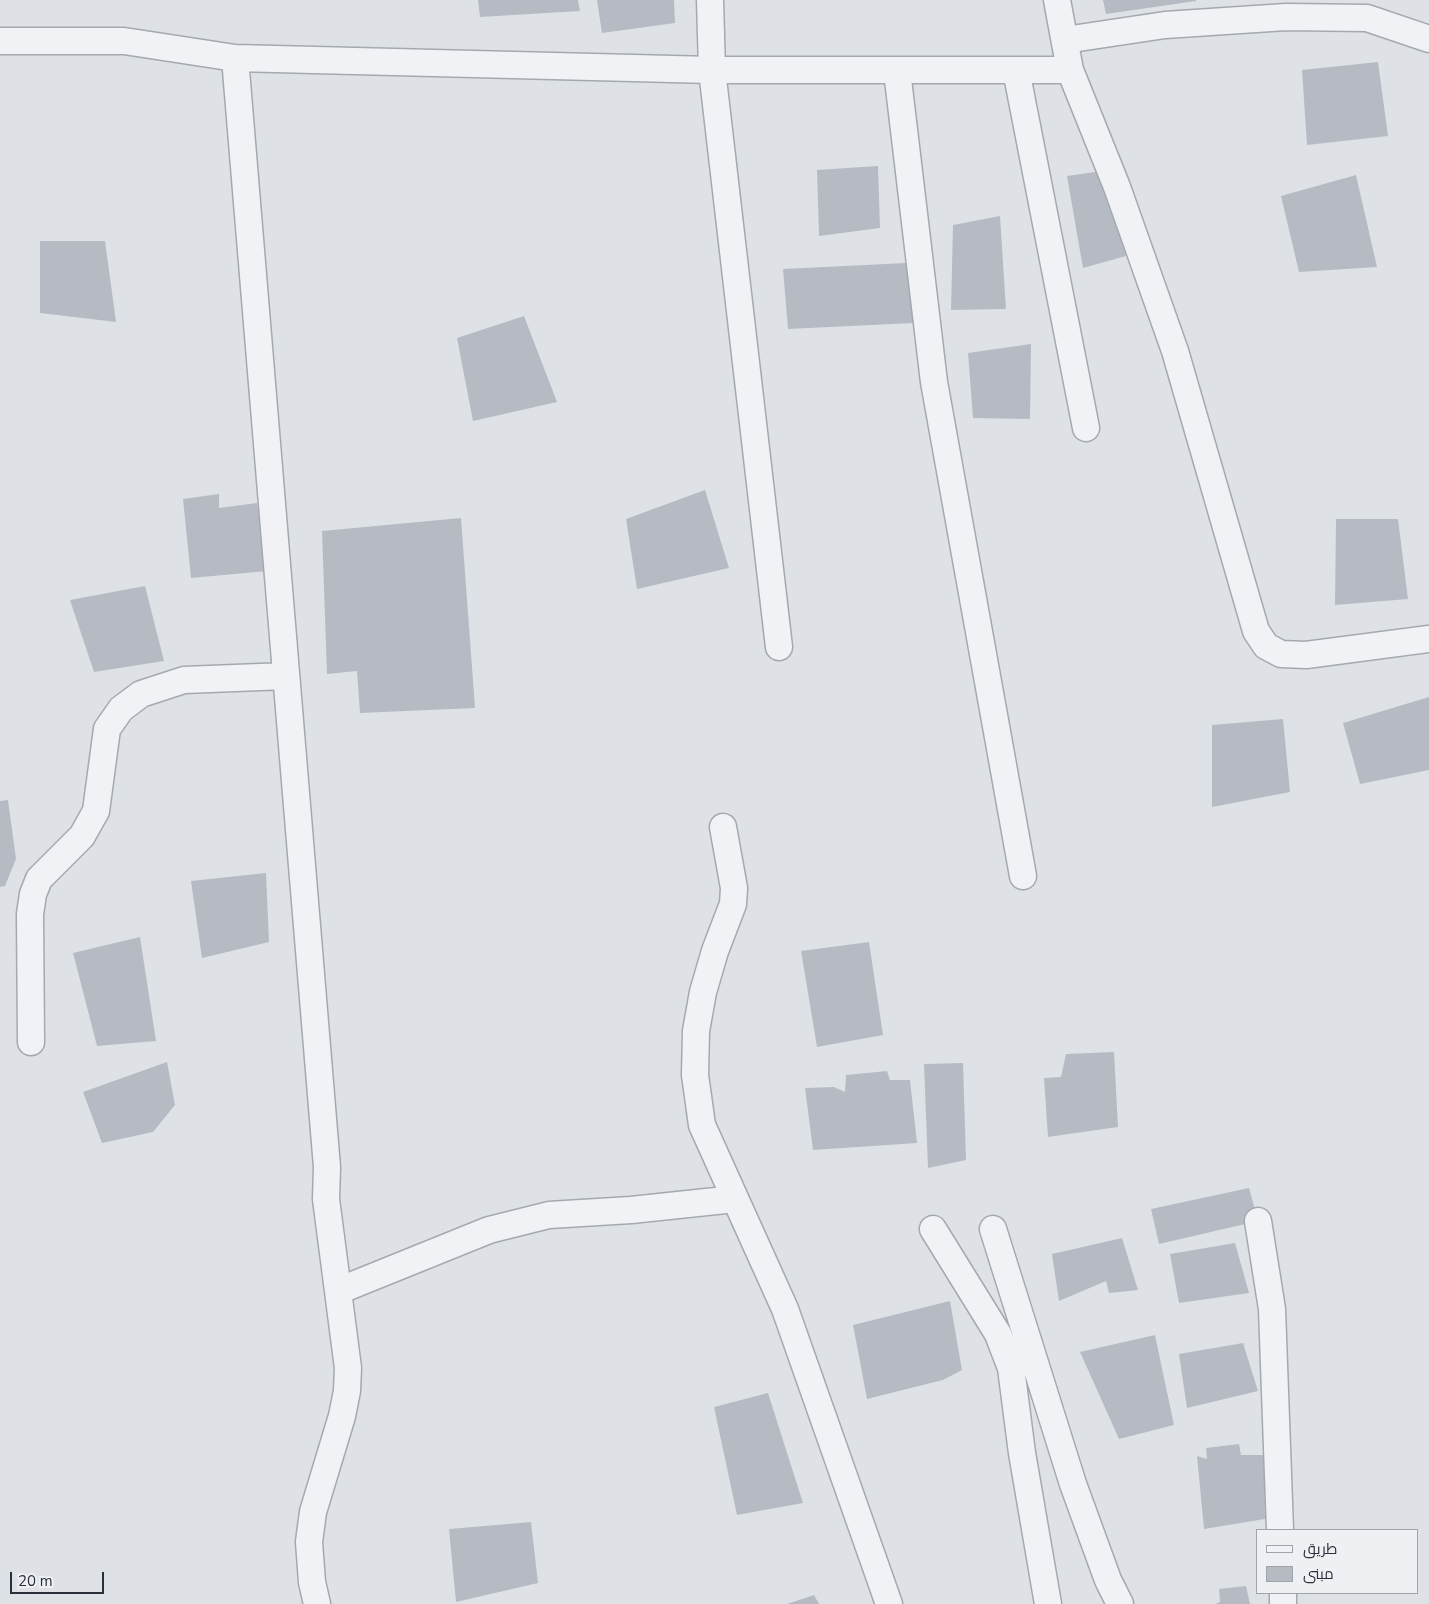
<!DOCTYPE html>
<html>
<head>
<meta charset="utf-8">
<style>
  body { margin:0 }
  #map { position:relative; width:1429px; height:1604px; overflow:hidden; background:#dee2e7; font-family:"Nunito Sans",Cairo,sans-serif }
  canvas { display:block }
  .legend { position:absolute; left:1256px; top:1529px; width:162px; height:65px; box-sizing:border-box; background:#eef0f4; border:1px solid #9fa3aa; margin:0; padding:6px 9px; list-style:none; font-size:15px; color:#29303c }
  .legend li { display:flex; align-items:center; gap:10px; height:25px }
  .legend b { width:25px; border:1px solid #9fa3aa }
  .scale { position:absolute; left:10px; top:1572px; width:94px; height:22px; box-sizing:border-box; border:2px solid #29303c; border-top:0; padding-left:6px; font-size:15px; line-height:18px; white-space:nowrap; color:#29303c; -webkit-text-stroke:4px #eef0f4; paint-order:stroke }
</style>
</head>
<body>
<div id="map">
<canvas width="1429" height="1604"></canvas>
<ul class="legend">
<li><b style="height:6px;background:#f1f2f5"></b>طريق</li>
<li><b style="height:14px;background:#b6bbc3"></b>مبنى</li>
</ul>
<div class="scale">20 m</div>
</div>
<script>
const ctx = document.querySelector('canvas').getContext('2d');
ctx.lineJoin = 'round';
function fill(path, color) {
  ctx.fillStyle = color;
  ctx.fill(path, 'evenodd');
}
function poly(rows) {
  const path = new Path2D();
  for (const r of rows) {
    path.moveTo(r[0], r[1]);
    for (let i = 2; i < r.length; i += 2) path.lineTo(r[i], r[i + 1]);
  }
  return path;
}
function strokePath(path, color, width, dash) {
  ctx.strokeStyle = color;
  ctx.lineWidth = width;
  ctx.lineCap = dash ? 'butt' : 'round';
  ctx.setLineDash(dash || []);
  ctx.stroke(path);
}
const building = poly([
  [478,0,578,0,580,11,480,17],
  [597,0,674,0,675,23,602,33],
  [1103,0,1196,0,1196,1,1106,14],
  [1378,62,1388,136,1307,145,1302,70],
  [878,166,880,228,819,236,817,170],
  [1102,171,1126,256,1083,268,1067,176],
  [1356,175,1377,267,1299,272,1281,196],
  [1000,216,1006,309,951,310,953,225],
  [40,241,105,241,116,322,40,313],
  [906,263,914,323,788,329,783,269],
  [524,316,557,402,473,421,457,338],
  [1031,344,1030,419,973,418,968,353],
  [705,490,729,568,637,589,626,519],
  [219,494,219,508,257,503,267,571,191,578,183,499],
  [461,518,475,708,360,713,357,671,327,674,322,531],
  [1336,519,1398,519,1408,599,1335,605],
  [145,586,164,661,94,672,70,600],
  [1429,697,1429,770,1360,784,1343,723],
  [1283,719,1290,792,1212,807,1212,725],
  [8,800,16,859,5,886,0,887,0,801],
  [266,873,269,942,202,958,191,881],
  [140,937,156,1041,97,1046,73,953],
  [869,942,883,1035,817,1047,801,951],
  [1114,1052,1118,1127,1048,1137,1044,1078,1061,1077,1066,1054],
  [167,1062,175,1105,153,1132,102,1143,83,1092],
  [963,1063,966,1160,928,1168,924,1064],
  [887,1071,890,1080,910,1080,917,1143,813,1150,805,1088,834,1087,845,1092,846,1075],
  [1249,1188,1258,1221,1159,1244,1151,1209],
  [1122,1238,1138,1290,1109,1293,1106,1281,1059,1301,1052,1254],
  [1235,1243,1249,1293,1179,1303,1170,1254],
  [950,1301,962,1370,943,1380,867,1399,853,1325],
  [1155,1335,1174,1425,1119,1439,1080,1352],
  [1243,1343,1258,1391,1187,1408,1179,1354],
  [768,1393,803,1503,737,1515,714,1407],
  [1239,1444,1241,1455,1264,1455,1265,1519,1204,1529,1197,1456,1207,1459,1206,1448],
  [531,1522,538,1583,456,1602,449,1529],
  [1246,1586,1250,1604,1215,1604,1220,1602,1219,1589],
  [814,1595,819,1604,787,1604]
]);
const street = poly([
  [710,0,712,70,779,647],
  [1057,0,1070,70,1117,187,1175,351,1256,631,1266,646,1281,654,1306,655,1429,639],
  [1065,40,1165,25,1286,17,1367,18,1429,39],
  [0,41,124,41,235,58,712,70,1070,70],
  [235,58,327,1167,326,1199,348,1368,347,1391,342,1416,313,1512,309,1542,312,1582,317,1604],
  [1016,70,1086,428],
  [897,71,934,382,1023,876],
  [723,827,734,888,733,904,715,951,703,992,696,1031,695,1075,702,1125,785,1309,889,1604],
  [31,1042,30,914,33,894,39,879,82,836,96,811,107,729,121,709,141,694,184,680,286,676],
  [1258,1221,1272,1309,1280,1530],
  [933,1229,998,1334,1011,1368,1022,1453,1048,1604],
  [993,1229,1073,1484,1108,1580,1120,1604],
  [338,1291,489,1230,549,1215,631,1210,735,1199],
  [1283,1593,1283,1604]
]);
fill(building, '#b6bbc3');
strokePath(street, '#a4a9b0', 29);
strokePath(street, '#f1f2f5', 26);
</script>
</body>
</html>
